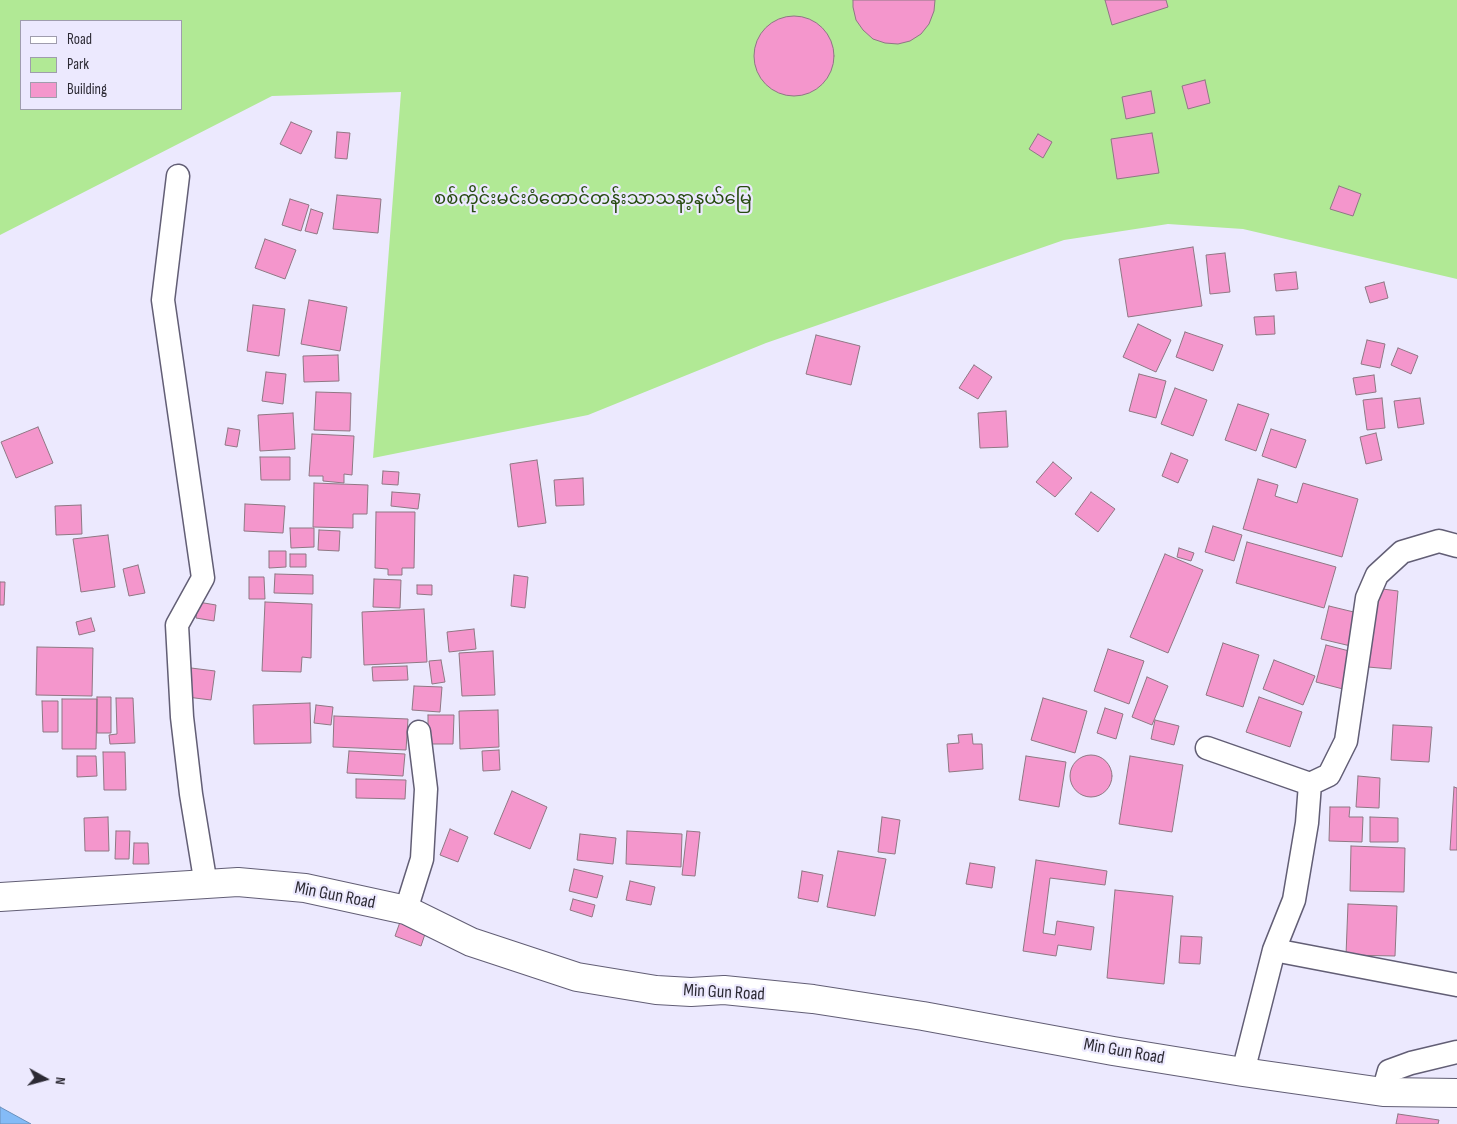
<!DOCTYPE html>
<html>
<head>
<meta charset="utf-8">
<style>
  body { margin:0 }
  #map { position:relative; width:1457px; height:1124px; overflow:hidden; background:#ece9fe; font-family:"Sofia Sans Condensed",sans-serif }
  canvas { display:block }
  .legend { position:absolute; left:20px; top:20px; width:162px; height:90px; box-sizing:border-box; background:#ece9fe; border:1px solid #9f9dad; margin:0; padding:6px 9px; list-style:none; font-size:15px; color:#2c2a34 }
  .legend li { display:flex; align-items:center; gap:10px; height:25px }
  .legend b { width:25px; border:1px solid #9f9dad }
  .north { position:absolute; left:20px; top:1054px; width:50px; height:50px; -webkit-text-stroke:4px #ece9fe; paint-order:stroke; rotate:97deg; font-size:14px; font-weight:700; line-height:20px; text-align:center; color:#2c2a34 }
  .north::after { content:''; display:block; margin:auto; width:18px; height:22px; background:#2c2a34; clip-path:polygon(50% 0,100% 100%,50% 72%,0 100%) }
</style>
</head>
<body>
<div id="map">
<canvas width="1457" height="1124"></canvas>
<ul class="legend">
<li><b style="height:6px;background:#fff"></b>Road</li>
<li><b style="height:14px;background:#b1e995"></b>Park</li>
<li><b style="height:14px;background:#f496cc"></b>Building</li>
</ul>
<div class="north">N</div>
</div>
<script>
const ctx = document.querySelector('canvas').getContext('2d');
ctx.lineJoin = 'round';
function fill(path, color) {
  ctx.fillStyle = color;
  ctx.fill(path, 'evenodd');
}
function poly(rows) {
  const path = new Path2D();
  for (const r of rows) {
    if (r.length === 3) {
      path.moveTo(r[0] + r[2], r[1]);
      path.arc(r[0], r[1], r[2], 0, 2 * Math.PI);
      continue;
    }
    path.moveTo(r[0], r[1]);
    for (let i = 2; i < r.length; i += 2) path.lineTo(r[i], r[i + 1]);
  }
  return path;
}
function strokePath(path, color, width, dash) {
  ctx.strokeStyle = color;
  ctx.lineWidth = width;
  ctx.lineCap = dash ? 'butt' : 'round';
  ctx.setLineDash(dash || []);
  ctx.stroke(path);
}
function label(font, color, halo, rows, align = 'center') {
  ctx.font = font + ' "Sofia Sans Condensed","Noto Sans Myanmar",sans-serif';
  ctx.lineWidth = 4.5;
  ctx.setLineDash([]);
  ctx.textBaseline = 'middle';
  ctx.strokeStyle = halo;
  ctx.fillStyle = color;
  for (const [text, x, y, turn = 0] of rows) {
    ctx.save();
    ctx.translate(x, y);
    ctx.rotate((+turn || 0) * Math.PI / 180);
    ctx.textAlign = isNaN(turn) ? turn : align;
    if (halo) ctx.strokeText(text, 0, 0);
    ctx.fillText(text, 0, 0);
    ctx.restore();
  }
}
const green = poly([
  [0,0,1457,0,1457,279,1243,229,1168,224,1064,240,766,343,588,415,373,458,401,92,272,96,0,235],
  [21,21,181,21,181,109,21,109]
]);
const water = poly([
  [0,1107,31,1124,0,1124,0,1107]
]);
const building = poly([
  [853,0,935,0,934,11,929,24,921,34,910,41,898,44,885,43,873,39,863,30,856,20,853,7,853,0],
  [1105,0,1166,0,1168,7,1112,25,1105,0],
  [794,56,40],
  [1205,80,1210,103,1188,109,1182,86,1205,80],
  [1151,91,1155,113,1126,119,1122,97,1151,91],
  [291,122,312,131,301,154,280,144,291,122],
  [337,132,350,133,347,159,335,158,337,132],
  [1152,133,1159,173,1117,179,1111,139,1152,133],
  [1038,134,1052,142,1043,158,1029,149,1038,134],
  [1339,186,1361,194,1353,216,1330,209,1339,186],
  [337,195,381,199,378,233,333,229,337,195],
  [290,199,309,205,301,231,282,225,290,199],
  [311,209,323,213,317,234,305,231,311,209],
  [265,239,296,250,285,279,255,268,265,239],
  [1193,247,1202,306,1128,317,1119,259,1193,247],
  [1225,253,1230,292,1210,294,1206,255,1225,253],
  [1296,272,1298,289,1276,291,1274,274,1296,272],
  [1384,282,1388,298,1370,303,1365,287,1384,282],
  [309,300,347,307,340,351,301,344,309,300],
  [253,305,285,309,279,356,247,351,253,305],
  [1274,316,1275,334,1256,335,1254,317,1274,316],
  [1138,324,1171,340,1156,372,1123,357,1138,324],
  [1185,332,1223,345,1213,371,1176,357,1185,332],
  [816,335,860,346,851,385,806,374,816,335],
  [1367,340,1385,344,1380,368,1361,364,1367,340],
  [1398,348,1418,356,1411,374,1391,365,1398,348],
  [338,355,339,381,304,382,303,356,338,355],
  [974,365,992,377,978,399,959,388,974,365],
  [266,372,286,374,283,404,262,401,266,372],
  [1139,374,1166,381,1156,418,1129,411,1139,374],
  [1374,375,1376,392,1356,395,1353,378,1374,375],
  [1175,388,1207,400,1193,436,1161,424,1175,388],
  [316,392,351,393,350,431,314,430,316,392],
  [1382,398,1385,428,1367,430,1363,400,1382,398],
  [1420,398,1424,424,1398,428,1394,401,1420,398],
  [1238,404,1269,414,1256,451,1225,440,1238,404],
  [1006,411,1008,447,980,448,978,413,1006,411],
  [293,413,295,449,260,451,258,415,293,413],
  [38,427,53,463,16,478,1,442,38,427],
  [228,428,240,430,237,447,225,445,228,428],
  [1271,429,1306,440,1296,468,1262,456,1271,429],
  [1376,433,1382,460,1366,464,1360,437,1376,433],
  [312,434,354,436,352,475,344,474,344,483,323,481,323,476,309,476,312,434],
  [1171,453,1188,460,1178,483,1162,476,1171,453],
  [260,457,290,457,290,480,261,480,260,457],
  [537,460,546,523,518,527,510,464,537,460],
  [1053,462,1072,478,1055,497,1036,482,1053,462],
  [383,471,399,472,398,485,382,484,383,471],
  [583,478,584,505,556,506,554,480,583,478],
  [1258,479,1278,485,1275,496,1297,503,1303,483,1358,499,1342,557,1243,529,1258,479],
  [314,483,368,485,367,514,353,514,353,528,313,527,314,483],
  [392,492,420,494,418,509,391,506,392,492],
  [1091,492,1115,509,1098,532,1075,514,1091,492],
  [245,504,285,506,283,533,244,531,245,504],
  [81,505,82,534,56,535,55,506,81,505],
  [376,512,415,512,414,568,402,568,402,575,388,575,388,569,375,568,376,512],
  [1213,526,1242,535,1234,561,1205,552,1213,526],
  [290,528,314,528,314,547,291,548,290,528],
  [319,530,340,531,339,551,318,550,319,530],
  [108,535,115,587,81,592,73,539,108,535],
  [1247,542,1336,567,1324,608,1236,583,1247,542],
  [1179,548,1194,553,1191,561,1177,557,1179,548],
  [269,551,286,551,286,567,269,568,269,551],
  [290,554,306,554,306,567,290,567,290,554],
  [1165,554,1203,570,1168,653,1130,637,1165,554],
  [138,565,145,593,129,596,123,569,138,565],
  [275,574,313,575,313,594,274,593,275,574],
  [514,575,528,577,525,608,511,606,514,575],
  [249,577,264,577,265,599,249,599,249,577],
  [374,579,401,580,400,608,373,607,374,579],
  [0,582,5,582,4,605,0,605,0,582],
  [417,585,432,585,432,595,417,594,417,585],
  [1375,588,1398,591,1391,669,1368,667,1375,588],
  [198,602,216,605,214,621,196,618,198,602],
  [265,602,312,604,311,658,302,657,301,672,262,671,265,602],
  [1329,606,1362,614,1355,647,1321,639,1329,606],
  [424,609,427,662,364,665,362,612,424,609],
  [91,618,95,631,79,635,76,622,91,618],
  [474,629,476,649,449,652,447,632,474,629],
  [1223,643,1259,655,1243,707,1206,695,1223,643],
  [1326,645,1353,652,1343,689,1316,682,1326,645],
  [37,647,93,648,92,696,36,695,37,647],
  [1108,649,1144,661,1129,704,1094,691,1108,649],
  [493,651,495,695,462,696,459,653,493,651],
  [441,660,445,682,432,684,429,661,441,660],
  [1274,660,1315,676,1303,705,1263,689,1274,660],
  [407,666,408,680,373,681,372,667,407,666],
  [191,668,215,671,211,700,187,697,191,668],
  [1147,677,1168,686,1152,725,1132,717,1147,677],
  [414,686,442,687,440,712,412,710,414,686],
  [97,697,111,697,111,733,97,733,97,697],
  [1259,697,1302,712,1290,747,1246,732,1259,697],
  [116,698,133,698,135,743,110,744,109,735,117,734,116,698],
  [1043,698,1087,711,1075,753,1031,740,1043,698],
  [62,699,97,699,96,749,62,749,62,699],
  [42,701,58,701,58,732,43,732,42,701],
  [310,703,311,743,254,744,253,705,310,703],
  [316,705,333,707,331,725,314,723,316,705],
  [1105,708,1123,714,1116,739,1097,733,1105,708],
  [498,710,499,747,460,749,459,711,498,710],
  [428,715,454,715,453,744,428,744,428,715],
  [334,716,408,719,406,750,333,747,334,716],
  [1155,720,1179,726,1174,745,1151,739,1155,720],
  [1393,725,1432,727,1429,762,1391,760,1393,725],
  [972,734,973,744,982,744,983,769,949,772,947,744,959,743,958,735,972,734],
  [499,750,500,770,483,771,482,751,499,750],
  [349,751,405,754,403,776,347,773,349,751],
  [103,752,125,752,126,790,104,790,103,752],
  [1091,776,21],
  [77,756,96,756,97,776,77,777,77,756],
  [1026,756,1066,762,1059,807,1019,800,1026,756],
  [1130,756,1183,765,1172,832,1119,824,1130,756],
  [1358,776,1380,778,1379,808,1356,807,1358,776],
  [356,779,406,780,405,799,356,798,356,779],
  [1454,787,1457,788,1457,850,1450,850,1454,787],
  [512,791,547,807,530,849,494,834,512,791],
  [1330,807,1350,807,1349,817,1363,817,1362,842,1329,841,1330,807],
  [108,817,109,851,85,851,84,818,108,817],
  [882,817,900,820,895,854,878,852,882,817],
  [1370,817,1398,818,1398,842,1370,842,1370,817],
  [450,829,468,837,458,862,440,855,450,829],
  [116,831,130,831,129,859,115,859,116,831],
  [627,831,682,834,681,867,626,864,627,831],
  [687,831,700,832,695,876,682,875,687,831],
  [580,834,616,838,613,864,577,860,580,834],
  [134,843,148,843,149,864,133,864,134,843],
  [1351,846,1405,848,1404,892,1350,891,1351,846],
  [838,851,886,859,875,916,827,907,838,851],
  [1036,860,1107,871,1105,885,1050,878,1043,933,1055,935,1057,921,1094,927,1091,950,1058,945,1056,956,1023,951,1036,860],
  [970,863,995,867,992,888,966,884,970,863],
  [574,869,603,876,597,898,569,891,574,869],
  [802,871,823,875,818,902,798,898,802,871],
  [630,881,655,887,651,905,626,900,630,881],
  [1115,890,1173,896,1164,984,1107,978,1115,890],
  [573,899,595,905,592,917,570,910,573,899],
  [1348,904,1397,906,1395,956,1346,955,1348,904],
  [400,922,426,931,421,946,395,936,400,922],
  [1181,936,1202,937,1200,964,1179,963,1181,936],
  [1398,1114,1439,1120,1438,1124,1396,1124,1398,1114]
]);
const minor = poly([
  [178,176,163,300,203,578,177,625,182,717,191,794,206,885],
  [1207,748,1310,784,1307,823,1294,900,1274,950,1243,1072],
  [1310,784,1329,775,1346,741,1367,598,1377,575,1402,552,1439,541,1457,546],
  [406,910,422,859,426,789,419,732],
  [1274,950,1457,985],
  [1383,1092,1389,1071,1411,1063,1457,1052]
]);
const tertiary = poly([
  [0,897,238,882,305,888,406,910,471,942,577,977,656,990,691,992,724,990,813,999,923,1016,1113,1051,1243,1072,1383,1092,1457,1093]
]);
const parkNames = [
  ["စစ်ကိုင်းမင်းဝံတောင်တန်းသာသနာ့နယ်မြေ",593,199]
];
const streetNames = [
  ["Min Gun Road",335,896,11],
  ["Min Gun Road",724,993,3],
  ["Min Gun Road",1124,1052,10]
];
fill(green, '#b1e995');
fill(water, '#84bbf7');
strokePath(water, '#6a90bc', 1);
fill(building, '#f496cc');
strokePath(building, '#8f7784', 1);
strokePath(minor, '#625e75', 25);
strokePath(tertiary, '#625e75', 30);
strokePath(minor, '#fff', 22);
strokePath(tertiary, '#fff', 28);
label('18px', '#274b10', '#ece9fe', parkNames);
label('18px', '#2c2a34', '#ece9fe', streetNames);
</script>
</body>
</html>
